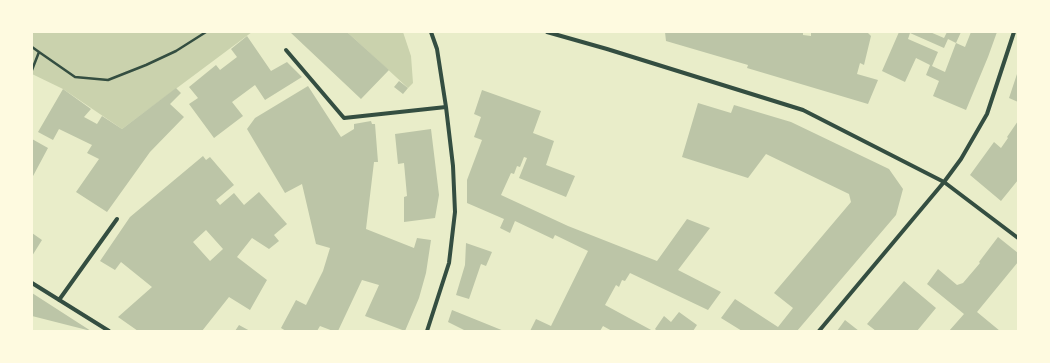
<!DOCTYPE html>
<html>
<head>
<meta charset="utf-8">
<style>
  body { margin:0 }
  #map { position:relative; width:1050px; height:363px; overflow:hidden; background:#e9edc9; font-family:"Exo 2",sans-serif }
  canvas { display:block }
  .frame { position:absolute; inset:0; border:33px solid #fefae0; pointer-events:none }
</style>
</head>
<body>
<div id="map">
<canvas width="1050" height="363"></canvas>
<div class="frame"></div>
</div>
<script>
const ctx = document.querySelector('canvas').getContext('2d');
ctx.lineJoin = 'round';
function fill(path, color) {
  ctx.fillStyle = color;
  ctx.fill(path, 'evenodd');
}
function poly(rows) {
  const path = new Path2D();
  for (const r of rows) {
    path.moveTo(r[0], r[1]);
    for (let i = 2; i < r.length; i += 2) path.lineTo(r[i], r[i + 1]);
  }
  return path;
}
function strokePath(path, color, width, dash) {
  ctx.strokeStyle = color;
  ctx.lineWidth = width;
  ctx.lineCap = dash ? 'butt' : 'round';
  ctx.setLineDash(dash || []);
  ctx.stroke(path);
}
const green = poly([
  [32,32,252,32,122,129,63,89,32,74],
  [347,32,403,32,411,56,413,83,408,88]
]);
const building = poly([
  [290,32,347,32,389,70,361,99],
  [665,32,803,32,803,35,811,36,811,32,867,32,871,36,864,65,860,63,857,74,878,80,868,104,747,68,748,65,666,41],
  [899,32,930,32,944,38,947,32,961,32,956,43,948,39,944,48,910,33,908,39,938,52,932,66,945,72,956,43,965,47,971,32,997,32,988,57,966,110,933,96,939,81,926,75,930,65,916,58,905,82,882,71],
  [247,36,271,71,287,62,302,77,265,100,255,85,232,102,243,116,214,138,189,104,198,98,189,87,216,65,220,70,237,57,231,49],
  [1018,71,1018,102,1009,98],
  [399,81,408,88,403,94,394,87],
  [308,86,341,137,354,129,354,124,371,121,372,124,375,124,378,162,374,162,366,229,414,248,417,238,431,240,426,273,419,298,405,331,365,316,379,285,362,280,338,331,333,331,320,326,317,331,286,331,281,328,296,300,306,305,323,271,330,248,316,244,302,184,285,193,247,129,255,118],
  [176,88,181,93,170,104,184,117,150,152,107,212,76,192,99,159,87,153,92,145,59,129,53,140,38,132,63,89,91,109,84,117,97,124,102,116,122,129],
  [482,90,541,111,533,133,554,141,546,165,575,176,566,197,519,178,527,158,524,157,520,167,517,166,514,174,511,173,501,195,568,226,657,261,687,219,710,228,678,270,721,292,708,310,630,273,625,281,622,280,619,287,616,285,605,305,653,331,612,331,603,326,600,331,530,331,536,319,551,326,588,251,555,235,553,239,515,221,510,233,500,228,504,219,467,203,467,180,482,140,474,137,481,117,474,114],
  [698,103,731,113,734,105,791,122,889,169,903,189,896,215,797,331,742,331,721,318,735,299,778,327,793,308,774,293,851,202,849,194,766,154,748,178,682,157],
  [1018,121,1018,180,1001,201,970,175,994,142,1001,148,1008,138,1007,137],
  [431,129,439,195,435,218,404,222,404,197,407,196,404,163,398,164,395,134],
  [32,139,48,148,32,178],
  [203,156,206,160,210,157,234,185,216,200,220,205,234,193,244,205,259,192,287,224,274,235,279,241,269,249,252,238,237,257,267,280,250,310,229,297,202,331,138,331,118,317,152,287,121,262,115,270,100,261,130,217],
  [206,230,223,249,210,261,193,242],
  [32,233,42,240,32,256],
  [998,237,1018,253,1018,262,977,312,1000,331,949,331,964,314,927,284,938,269,957,285,963,283,980,263,979,262],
  [466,243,492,252,486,266,481,264,469,299,456,295,465,265],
  [904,281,936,308,917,331,876,331,867,324],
  [32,293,91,331,32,316],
  [452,310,504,331,466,331,448,322],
  [679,312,697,325,693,331,657,331,655,329,664,316,671,322],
  [845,320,859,331,837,331],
  [239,325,250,331,235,331]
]);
const path = poly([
  [32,47,39,52,32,70],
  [39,52,75,77,108,80,146,65,176,51,206,32]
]);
const minor = poly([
  [547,32,607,49,803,110,944,182,1018,238],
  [286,50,344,118,446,107],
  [32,283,109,331],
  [59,300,117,219],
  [427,331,449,263,455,212,453,166,446,107,437,49,431,32],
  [819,331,944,182,961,159,987,114,1014,32]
]);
fill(green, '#cad2ad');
fill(building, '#bcc5a7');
strokePath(path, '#344e41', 2.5);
strokePath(minor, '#344e41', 4);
</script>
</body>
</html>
